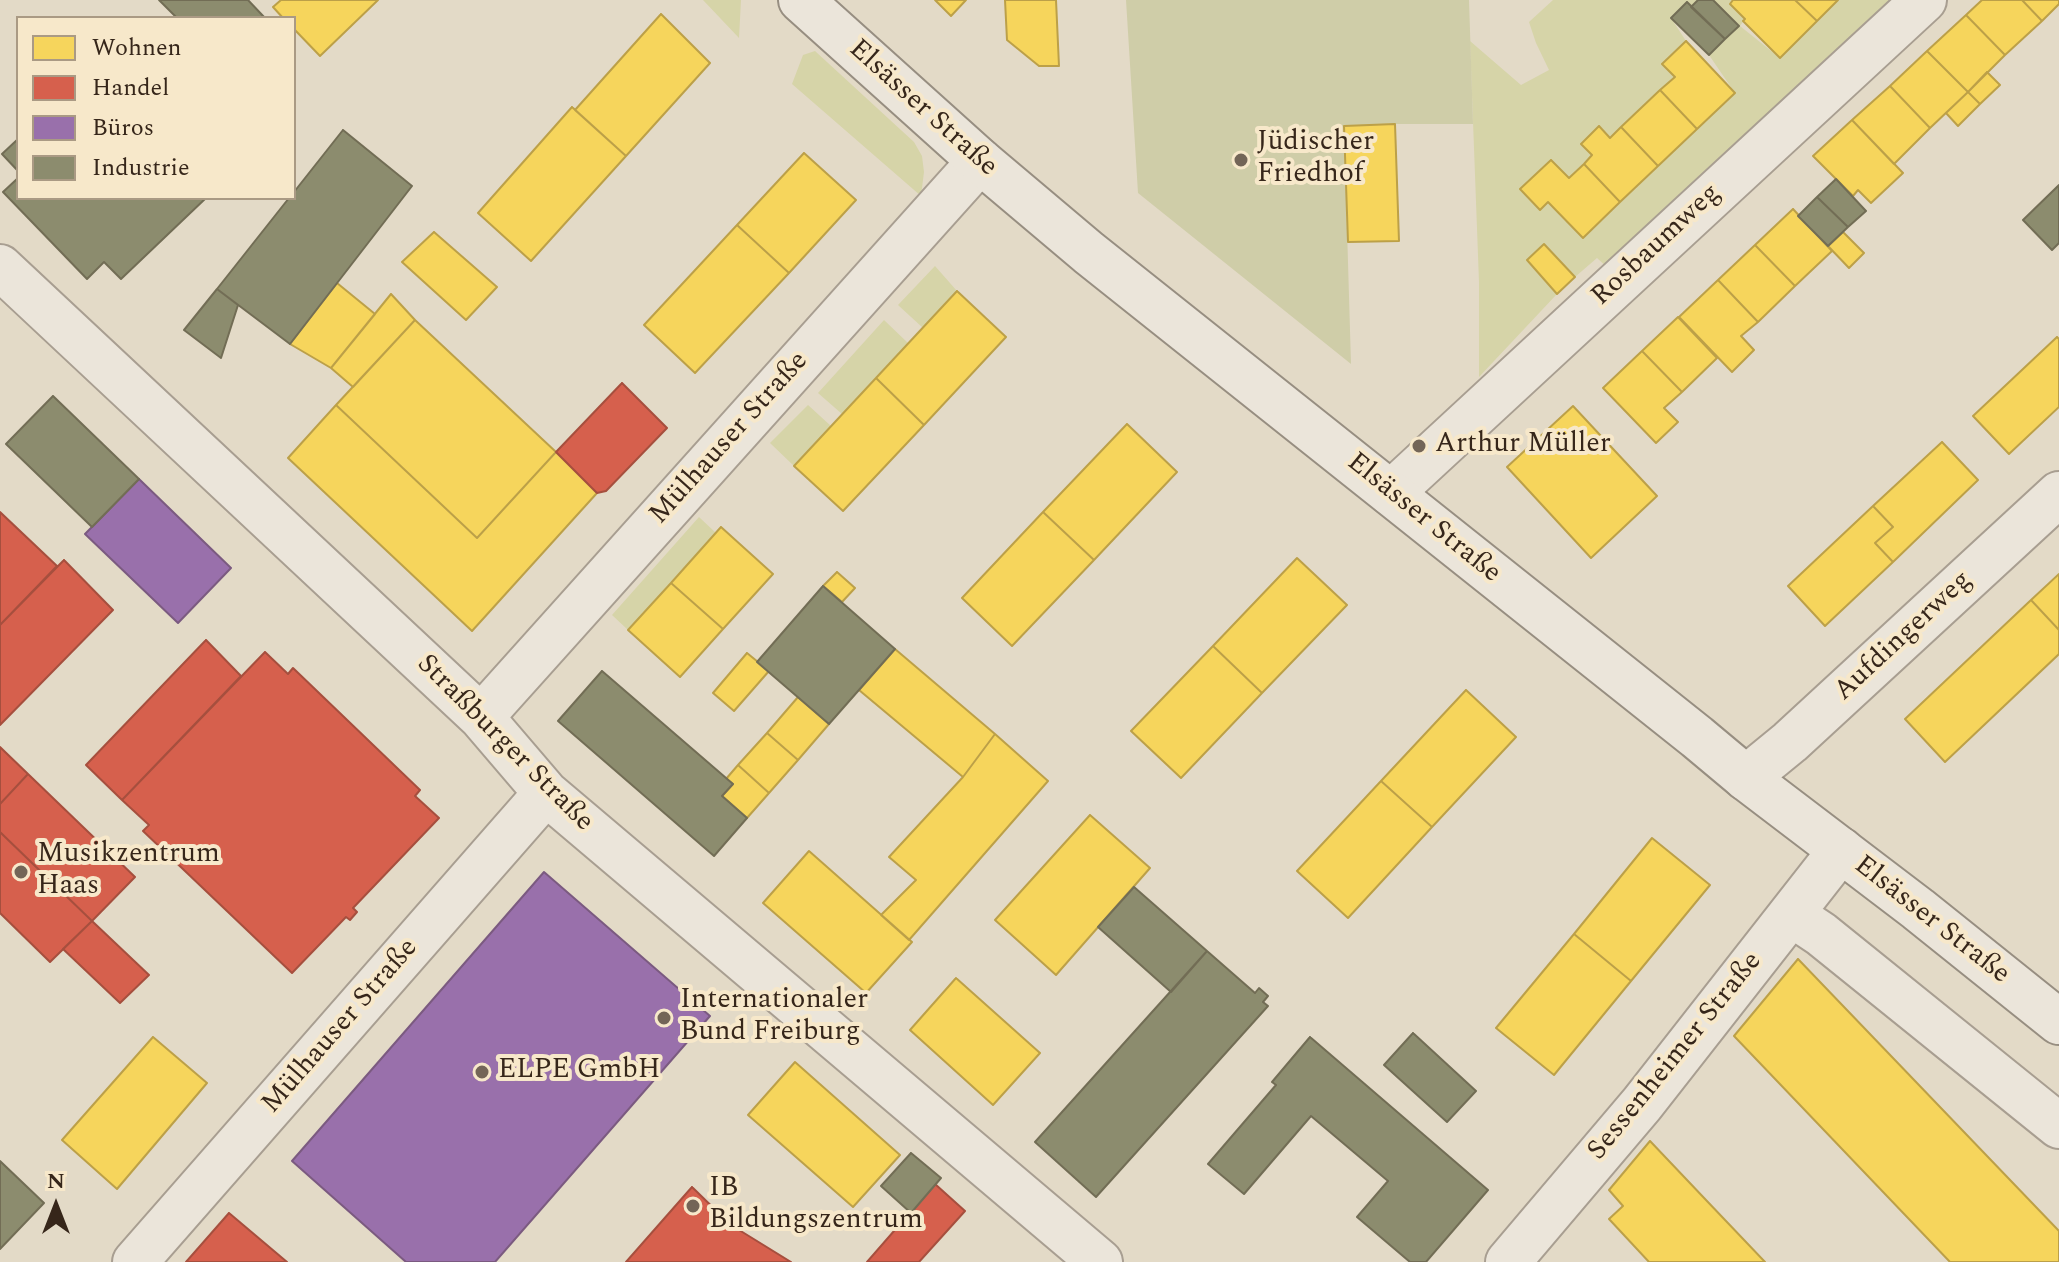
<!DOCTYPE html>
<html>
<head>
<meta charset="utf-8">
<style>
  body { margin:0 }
  #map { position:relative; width:2059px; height:1262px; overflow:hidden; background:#e3dac7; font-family:Spectral,serif }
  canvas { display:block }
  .legend { position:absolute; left:16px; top:16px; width:280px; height:184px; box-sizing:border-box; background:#f7e8ca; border:2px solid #aa9a84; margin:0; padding:10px 14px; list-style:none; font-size:24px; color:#36261a }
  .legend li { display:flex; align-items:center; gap:16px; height:40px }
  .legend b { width:40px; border:2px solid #aa9a84 }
  .north { position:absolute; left:16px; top:1166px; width:80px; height:80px; -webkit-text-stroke:6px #f7e8ca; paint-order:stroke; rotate:0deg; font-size:22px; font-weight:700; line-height:32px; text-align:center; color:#36261a }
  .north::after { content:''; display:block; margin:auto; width:28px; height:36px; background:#36261a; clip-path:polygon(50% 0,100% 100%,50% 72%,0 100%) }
</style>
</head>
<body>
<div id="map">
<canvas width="2059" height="1262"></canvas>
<ul class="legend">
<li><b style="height:22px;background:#f6d55c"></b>Wohnen</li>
<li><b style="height:22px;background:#d6604d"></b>Handel</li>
<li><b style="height:22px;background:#9970ab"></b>Büros</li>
<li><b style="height:22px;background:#8c8c6e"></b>Industrie</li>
</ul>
<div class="north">N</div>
</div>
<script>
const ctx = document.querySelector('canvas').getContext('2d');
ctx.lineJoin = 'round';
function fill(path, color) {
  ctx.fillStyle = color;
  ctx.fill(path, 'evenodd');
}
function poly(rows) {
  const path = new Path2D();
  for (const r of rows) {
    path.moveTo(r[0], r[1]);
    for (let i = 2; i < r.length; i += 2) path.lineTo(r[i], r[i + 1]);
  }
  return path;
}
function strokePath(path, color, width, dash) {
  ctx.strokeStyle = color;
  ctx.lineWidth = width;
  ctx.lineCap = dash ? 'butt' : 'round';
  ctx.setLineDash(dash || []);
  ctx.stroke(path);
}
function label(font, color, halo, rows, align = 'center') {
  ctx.font = font + ' Spectral,serif';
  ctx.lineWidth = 8;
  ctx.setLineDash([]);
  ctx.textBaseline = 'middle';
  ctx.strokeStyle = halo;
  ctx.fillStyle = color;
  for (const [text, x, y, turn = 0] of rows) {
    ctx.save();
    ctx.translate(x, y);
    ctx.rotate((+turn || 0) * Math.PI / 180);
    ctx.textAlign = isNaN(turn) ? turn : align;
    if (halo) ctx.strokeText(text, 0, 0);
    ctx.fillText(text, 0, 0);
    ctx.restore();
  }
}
const green = poly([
  [703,0,741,0,739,38],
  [1553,0,1698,0,1691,7,1687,2,1671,18,1686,41,1662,64,1675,77,1610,138,1599,127,1581,143,1592,155,1569,178,1551,160,1520,189,1540,209,1548,202,1583,238,1735,93,1709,55,1739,25,1713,0,1733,0,1730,4,1745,19,1740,26,1780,58,1838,0,1897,0,1608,268,1597,258,1575,277,1544,244,1527,259,1557,294,1479,377,1479,282,1470,41,1521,85,1549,70,1536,43,1529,22],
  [815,51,914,142,922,156,924,172,921,196,792,84,803,55],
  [935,266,957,291,923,328,898,305],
  [884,320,908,343,842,414,818,393],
  [808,405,831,426,794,466,770,443],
  [699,517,716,533,628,630,612,615]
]);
const cemetery = poly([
  [1126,0,1469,0,1473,124,1395,124,1344,127,1351,364,1138,193]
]);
const homes = poly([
  [281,0,378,0,320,56,294,29,294,18,283,18,273,7,281,0],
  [935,0,966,0,951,16,935,0],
  [1005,0,1056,0,1059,66,1039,66,1007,40,1005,0],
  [1733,0,1795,0,1817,21,1780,58,1743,21,1745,19,1730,4,1733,0],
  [1795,0,1838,0,1817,21,1795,0],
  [1982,0,2022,0,2042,21,2005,55,1966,15,1982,0],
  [2022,0,2059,0,2059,4,2042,21,2022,0],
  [661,14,710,63,626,156,575,110,661,14],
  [1966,15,2005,55,1968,92,1927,51,1966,15],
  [1686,41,1735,93,1697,129,1660,90,1675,77,1662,64,1686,41],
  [1927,51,1968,92,1930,128,1890,86,1927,51],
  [1987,72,2000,85,1980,104,1968,92,1987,72],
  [1890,86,1930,128,1894,164,1852,120,1890,86],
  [1660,90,1697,129,1658,166,1621,127,1660,90],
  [1968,92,1980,104,1958,126,1946,113,1968,92],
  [572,107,626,156,531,261,478,213,572,107],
  [1852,120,1903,173,1871,203,1858,190,1853,196,1813,156,1852,120],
  [1395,124,1399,241,1348,242,1344,126,1395,124],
  [1599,126,1610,138,1621,127,1658,166,1620,202,1584,164,1592,155,1581,144,1599,126],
  [804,153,856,200,789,273,737,225,804,153],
  [1551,160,1569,178,1584,164,1620,202,1583,238,1548,202,1540,210,1520,189,1551,160],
  [1793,209,1832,251,1795,286,1755,245,1793,209],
  [737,225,789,273,695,373,644,325,737,225],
  [434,232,497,287,466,320,402,262,434,232],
  [1843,232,1864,253,1849,268,1828,246,1843,232],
  [1544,244,1575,277,1557,294,1527,260,1544,244],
  [1755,245,1795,286,1758,322,1718,280,1755,245],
  [1718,280,1758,322,1741,336,1754,350,1732,372,1679,317,1718,280],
  [337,283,375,314,331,368,290,344,337,283],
  [957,291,1006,337,924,425,876,378,957,291],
  [391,294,415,320,353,387,331,368,391,294],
  [1678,317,1717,358,1682,392,1642,351,1678,317],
  [415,320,556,452,477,538,336,405,415,320],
  [2057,337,2059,339,2059,407,2009,454,1973,416,2057,337],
  [1642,351,1682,392,1664,408,1678,422,1656,443,1603,388,1642,351],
  [876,378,924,425,843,511,794,466,876,378],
  [336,405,477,538,556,452,597,493,472,631,288,458,336,405],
  [1573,406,1657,496,1591,558,1507,467,1573,406],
  [1127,424,1177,472,1094,560,1043,512,1127,424],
  [1942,442,1978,480,1893,562,1875,543,1893,527,1873,506,1942,442],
  [1873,506,1893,527,1875,543,1893,562,1825,626,1788,586,1873,506],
  [1043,512,1094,560,1012,646,962,598,1043,512],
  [721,527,773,574,723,629,671,583,721,527],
  [1297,558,1347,605,1262,693,1213,646,1297,558],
  [837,572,855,588,842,602,823,586,837,572],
  [2059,574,2059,630,2031,600,2059,574],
  [671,583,723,629,680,677,628,630,671,583],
  [2031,600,2059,630,2059,654,1945,762,1905,719,2031,600],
  [1213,646,1262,693,1181,778,1131,731,1213,646],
  [895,649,995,734,963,777,859,690,895,649],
  [747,653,769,671,734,711,713,693,747,653],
  [1466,690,1516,737,1432,827,1381,781,1466,690],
  [798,697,829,724,798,760,767,733,798,697],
  [767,733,798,760,769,793,738,765,767,733],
  [995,734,1048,781,909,940,881,915,916,880,889,857,963,777,995,734],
  [738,765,769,793,747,818,722,796,733,784,726,779,738,765],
  [1381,781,1432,827,1348,918,1297,871,1381,781],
  [1090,815,1150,868,1056,975,995,920,1090,815],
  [1652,838,1710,885,1631,981,1574,934,1652,838],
  [809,851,912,942,866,993,763,903,809,851],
  [1574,934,1631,981,1554,1075,1496,1028,1574,934],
  [1798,959,2059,1231,2059,1262,1950,1262,1734,1036,1798,959],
  [956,978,1040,1053,993,1105,910,1030,956,978],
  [153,1037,207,1083,117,1189,62,1140,153,1037],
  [795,1062,900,1155,853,1207,748,1115,795,1062],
  [1650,1141,1706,1200,1765,1262,1649,1262,1609,1219,1623,1206,1609,1190,1650,1141]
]);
const shops = poly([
  [622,383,667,428,606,491,597,493,556,452,622,383],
  [0,512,57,566,0,625,0,512],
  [64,560,113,610,0,725,0,625,64,560],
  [206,640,241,676,122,800,86,765,206,640],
  [265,652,288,674,293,668,420,790,415,796,439,818,353,908,357,912,350,920,346,917,292,973,143,831,149,825,122,800,265,652],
  [0,747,28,774,0,804,0,747],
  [28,774,135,877,92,921,0,832,0,804,28,774],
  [0,832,92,921,50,962,0,913,0,832],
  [92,921,149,975,120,1003,63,949,92,921],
  [935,1184,965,1211,919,1262,867,1262,935,1184],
  [692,1187,731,1225,791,1262,626,1262,692,1187],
  [229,1213,287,1262,186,1262,229,1213]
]);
const offices = poly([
  [139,479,231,568,178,623,85,534,139,479],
  [544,872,710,1016,495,1262,406,1262,292,1161,544,872]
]);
const industry = poly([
  [159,0,248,0,265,18,177,18,159,0],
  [1698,0,1713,0,1739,26,1725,39,1691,7,1698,0],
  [1687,2,1725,39,1709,55,1671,18,1687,2],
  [343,130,412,186,290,344,217,289,289,198,294,198,294,192,343,130],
  [18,139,18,171,2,154,18,139],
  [18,178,18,198,206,198,121,279,104,262,87,279,3,192,18,178],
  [1836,179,1866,211,1848,227,1817,197,1836,179],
  [2059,185,2059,243,2052,250,2023,220,2059,185],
  [1817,197,1848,227,1828,246,1798,216,1817,197],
  [217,289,238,305,221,358,184,330,217,289],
  [53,396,139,479,92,527,6,444,53,396],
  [823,586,895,649,829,724,757,662,823,586],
  [602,671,733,784,722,796,747,818,714,856,558,721,602,671],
  [1134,887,1207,951,1171,992,1098,927,1134,887],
  [1207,951,1255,993,1259,988,1268,996,1263,1002,1268,1006,1096,1197,1035,1142,1207,951],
  [1413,1033,1476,1091,1447,1122,1384,1065,1413,1033],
  [1310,1037,1488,1190,1426,1262,1410,1262,1357,1217,1388,1181,1311,1116,1244,1194,1208,1164,1276,1085,1272,1082,1310,1037],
  [911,1153,941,1178,911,1213,881,1186,911,1153],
  [0,1161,44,1203,0,1249,0,1161]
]);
const street = poly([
  [0,267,481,717,546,793,1100,1262],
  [1391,493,1924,0],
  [481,717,980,161],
  [1746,778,1790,742,2059,494],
  [1791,914,1821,934,2059,1126],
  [135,1262,546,793],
  [1508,1262,1642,1104,1841,850]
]);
const secondary = poly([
  [801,0,980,161,1089,253,1697,737,1746,778,1918,909,2059,1022]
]);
const markers = [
  [1241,160,8,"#736557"],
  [1419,446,8,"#736557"],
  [21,872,8,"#736557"],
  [664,1018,8,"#736557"],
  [482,1072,8,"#736557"],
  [693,1206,8,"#736557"]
];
const streetNames = [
  ["Elsässer Straße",922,109,42],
  ["Rosbaumweg",1657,246,-43],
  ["Mülhauser Straße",730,439,-48],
  ["Elsässer Straße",1423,519,39],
  ["Aufdingerweg",1904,637,-43],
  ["Straßburger Straße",504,744,45],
  ["Elsässer Straße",1931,921,38],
  ["Mülhauser Straße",341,1027,-49],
  ["Sessenheimer Straße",1676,1057,-51]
];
const poiNames = [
  ["Jüdischer",1257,144],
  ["Friedhof",1257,176],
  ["Arthur Müller",1435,446],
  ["Musikzentrum",37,856],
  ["Haas",37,888],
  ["Internationaler",680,1002],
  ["Bund Freiburg",680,1034],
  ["ELPE GmbH",498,1072],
  ["IB",709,1190],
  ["Bildungszentrum",709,1222]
];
fill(green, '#d6d4a8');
fill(cemetery, '#cfcda8');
fill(homes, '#f6d55c');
strokePath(homes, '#bca048', 2);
fill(shops, '#d6604d');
strokePath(shops, '#a64f3e', 2);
fill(offices, '#9970ab');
strokePath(offices, '#7b5a80', 2);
fill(industry, '#8c8c6e');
strokePath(industry, '#726d55', 2);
strokePath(street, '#a89e91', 48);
strokePath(secondary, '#978e81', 48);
strokePath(street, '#ebe5da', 44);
strokePath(secondary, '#ebe5da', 44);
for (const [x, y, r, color] of markers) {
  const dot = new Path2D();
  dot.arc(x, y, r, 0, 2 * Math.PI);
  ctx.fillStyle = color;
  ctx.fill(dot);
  strokePath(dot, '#f7e8ca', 3);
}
label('28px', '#36261a', '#f7e8ca', streetNames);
label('28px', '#36261a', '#f7e8ca', poiNames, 'left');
</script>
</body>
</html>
